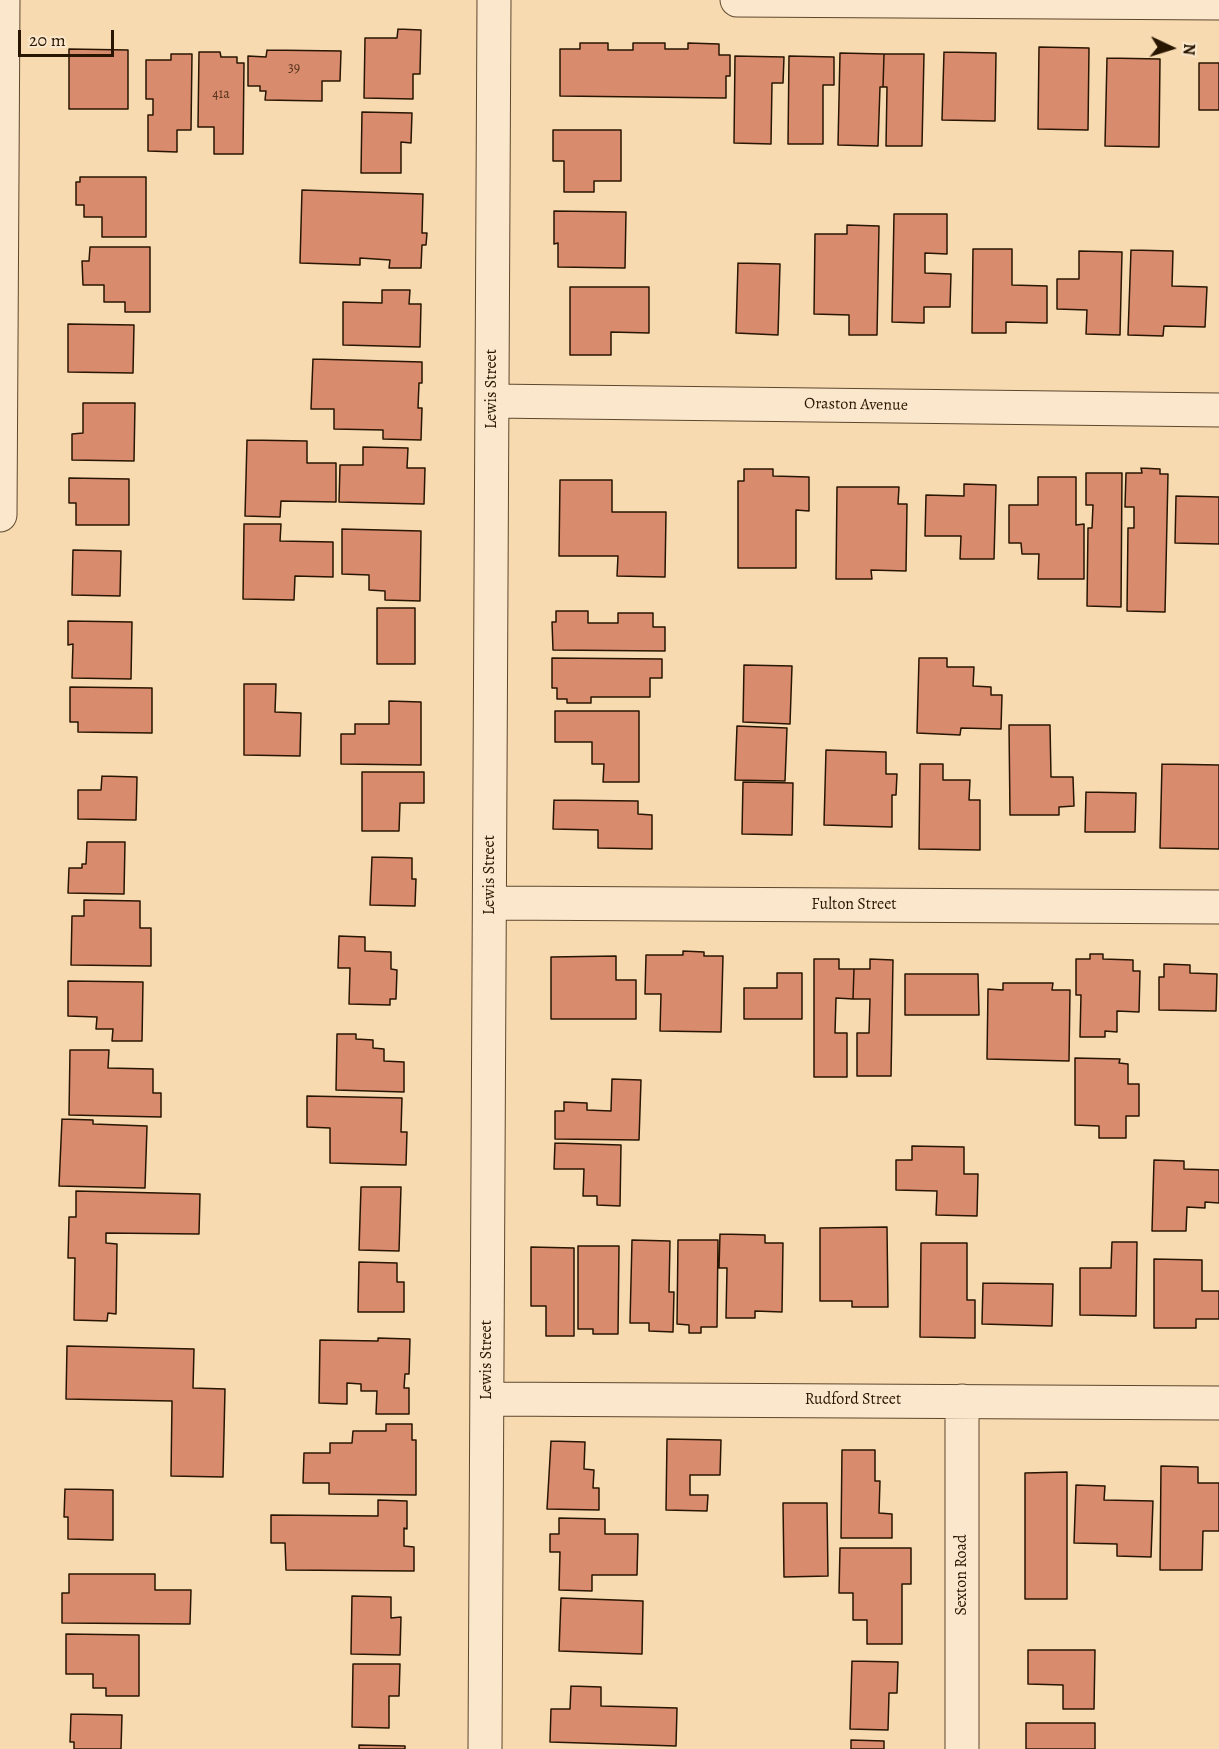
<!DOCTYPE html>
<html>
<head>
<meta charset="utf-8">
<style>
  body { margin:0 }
  #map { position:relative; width:1219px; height:1749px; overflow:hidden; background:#f8dab1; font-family:Alegreya,serif }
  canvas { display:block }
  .north { position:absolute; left:1141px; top:18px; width:60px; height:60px; -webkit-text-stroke:4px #fae7cc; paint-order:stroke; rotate:94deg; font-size:16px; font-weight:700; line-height:24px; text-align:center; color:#291600 }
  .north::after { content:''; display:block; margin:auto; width:21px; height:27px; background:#291600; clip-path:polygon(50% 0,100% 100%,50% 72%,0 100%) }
  .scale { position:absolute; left:18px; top:30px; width:96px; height:27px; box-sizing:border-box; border:3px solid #291600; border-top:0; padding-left:8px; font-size:18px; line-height:21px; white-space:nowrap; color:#291600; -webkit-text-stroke:4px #fae7cc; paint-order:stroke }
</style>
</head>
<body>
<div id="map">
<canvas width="1219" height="1749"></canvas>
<div class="north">N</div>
<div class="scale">20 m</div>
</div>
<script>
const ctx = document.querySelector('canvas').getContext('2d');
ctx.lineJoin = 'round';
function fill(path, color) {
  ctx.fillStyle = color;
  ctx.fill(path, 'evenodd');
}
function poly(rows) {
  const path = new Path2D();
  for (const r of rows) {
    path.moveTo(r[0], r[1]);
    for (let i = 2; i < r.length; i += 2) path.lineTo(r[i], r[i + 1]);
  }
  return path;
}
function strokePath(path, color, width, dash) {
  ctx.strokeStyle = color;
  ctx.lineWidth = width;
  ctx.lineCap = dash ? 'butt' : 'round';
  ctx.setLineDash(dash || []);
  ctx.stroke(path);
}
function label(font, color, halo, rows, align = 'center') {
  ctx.font = font + ' Alegreya,serif';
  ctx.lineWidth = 5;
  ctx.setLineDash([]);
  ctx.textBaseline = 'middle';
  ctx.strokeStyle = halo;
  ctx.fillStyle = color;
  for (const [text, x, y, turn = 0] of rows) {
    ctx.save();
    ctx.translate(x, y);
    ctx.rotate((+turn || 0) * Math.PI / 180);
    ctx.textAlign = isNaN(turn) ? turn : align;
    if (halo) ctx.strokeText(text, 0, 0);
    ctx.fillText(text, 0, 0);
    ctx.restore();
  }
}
const building = poly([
  [398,29,421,30,420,74,413,74,413,99,364,98,365,38,397,38,398,29],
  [580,43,608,43,608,50,633,50,633,43,665,43,665,49,688,49,688,43,719,44,719,55,730,55,730,76,726,76,726,98,560,96,560,49,580,49,580,43],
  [1039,47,1089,48,1088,130,1038,129,1039,47],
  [69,49,128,50,128,109,69,109,69,49],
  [267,50,341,51,340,81,322,81,322,101,265,100,266,91,260,91,260,86,248,86,248,56,266,57,267,50],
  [199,52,220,52,221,57,237,57,237,63,244,63,243,154,214,154,214,127,198,127,199,52],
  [944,52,996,53,995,121,942,120,944,52],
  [840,53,884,54,883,87,880,87,878,146,838,145,840,53],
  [171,54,192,54,191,130,177,130,177,152,148,151,148,115,153,115,153,99,146,99,146,60,171,60,171,54],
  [884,54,924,54,922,146,886,146,887,87,883,87,884,54],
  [735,56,784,57,783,83,772,83,771,144,734,143,735,56],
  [789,56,834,57,834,85,823,85,823,144,788,144,789,56],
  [1107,58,1160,59,1159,147,1105,146,1107,58],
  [1199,63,1219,63,1219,110,1199,110,1199,63],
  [362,112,412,113,411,143,401,142,401,173,361,173,362,112],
  [553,130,621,130,621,181,594,181,594,192,564,192,564,161,553,161,553,130],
  [80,177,146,177,146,237,102,237,102,217,84,217,84,205,76,205,76,182,80,182,80,177],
  [302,190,423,194,422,233,427,233,426,245,422,245,421,268,389,268,390,260,360,258,360,265,300,263,302,190],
  [554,211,626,212,625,268,558,267,558,243,554,244,554,211],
  [894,214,947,214,947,254,925,253,925,273,951,274,950,307,924,307,924,323,892,322,894,214],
  [847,225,879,226,877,335,849,335,849,315,814,314,815,234,847,234,847,225],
  [90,247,150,247,150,312,125,312,125,302,104,302,104,285,83,285,82,261,89,261,90,247],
  [973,249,1012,249,1012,285,1047,286,1047,323,1006,322,1006,333,972,333,973,249],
  [1131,250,1173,251,1172,286,1207,287,1205,327,1164,326,1163,336,1128,335,1131,250],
  [1079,251,1122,252,1120,335,1086,334,1087,310,1057,309,1057,279,1079,279,1079,251],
  [738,263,780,264,778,335,736,333,738,263],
  [570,287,649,287,649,333,611,332,611,355,570,355,570,287],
  [382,290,410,290,409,304,421,304,420,347,343,345,343,302,382,303,382,290],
  [68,324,134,325,133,373,68,372,68,324],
  [313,359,422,362,422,383,419,383,418,408,422,408,421,440,383,439,383,430,334,429,334,409,311,409,313,359],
  [83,403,135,403,134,461,72,460,72,434,83,433,83,403],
  [247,440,307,441,307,463,336,463,336,502,281,501,280,517,245,516,247,440],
  [363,447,408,448,407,468,425,468,424,504,339,502,340,465,363,465,363,447],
  [1141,468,1160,469,1160,474,1168,474,1165,612,1127,611,1128,528,1134,528,1134,507,1125,507,1126,473,1142,473,1141,468],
  [744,469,773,469,773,476,809,477,809,511,796,510,796,568,738,568,738,481,744,481,744,469],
  [1086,473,1122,473,1121,607,1087,606,1088,528,1092,528,1093,505,1086,505,1086,473],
  [1038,477,1076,477,1076,525,1084,524,1084,579,1038,579,1039,554,1022,554,1021,543,1009,543,1009,505,1038,505,1038,477],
  [69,478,129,479,129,525,76,525,76,503,69,503,69,478],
  [560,480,612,480,612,512,666,512,665,577,617,576,618,556,559,556,560,480],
  [964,484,996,485,994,559,960,559,961,536,925,536,926,495,964,496,964,484],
  [837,487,899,487,898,504,907,504,906,571,871,570,872,579,836,579,837,487],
  [1176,496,1219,497,1219,544,1175,543,1176,496],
  [244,524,281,524,280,541,333,542,333,577,295,576,294,600,243,599,244,524],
  [342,529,421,531,420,601,385,600,385,591,369,590,369,575,342,574,342,529],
  [73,550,121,551,120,596,72,595,73,550],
  [377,608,415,608,415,664,377,664,377,608],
  [556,611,588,611,588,623,618,623,618,613,653,613,653,627,665,627,665,651,553,650,552,622,556,622,556,611],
  [68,621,132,622,131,679,72,678,73,644,68,645,68,621],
  [552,658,662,659,662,678,650,678,650,697,591,697,591,703,567,703,567,699,557,699,557,688,552,688,552,658],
  [919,658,947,658,947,667,974,667,973,686,991,687,991,695,1002,695,1001,729,961,728,960,735,917,733,919,658],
  [744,665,792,666,790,724,743,722,744,665],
  [244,684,276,684,275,712,301,713,300,756,244,755,244,684],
  [70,687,152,688,152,733,78,732,78,722,70,722,70,687],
  [389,701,421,702,421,765,341,764,341,734,355,734,355,724,389,724,389,701],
  [555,711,639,711,639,782,603,782,604,764,592,764,592,742,555,742,555,711],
  [1009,725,1050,725,1051,777,1073,777,1074,806,1059,807,1059,815,1010,815,1009,725],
  [737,726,787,728,785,781,735,780,737,726],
  [826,750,886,752,886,774,897,774,896,795,892,795,892,827,824,825,826,750],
  [920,764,943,764,943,780,970,780,969,800,980,800,980,850,919,849,920,764],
  [1162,764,1219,765,1219,849,1160,848,1162,764],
  [362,772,424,772,424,803,400,803,399,831,362,831,362,772],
  [102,776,137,777,136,820,78,819,78,790,101,790,102,776],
  [743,782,793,783,792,835,742,834,743,782],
  [1086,792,1136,793,1135,832,1085,832,1086,792],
  [554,800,638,801,638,814,652,815,652,849,598,848,598,830,553,829,554,800],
  [87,842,125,842,124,894,68,893,69,868,82,868,82,864,86,864,87,842],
  [372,857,412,858,412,879,416,879,415,906,370,905,372,857],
  [84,900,140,901,140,928,151,928,151,966,71,965,72,916,84,916,84,900],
  [339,936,365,937,365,951,391,952,391,969,397,970,396,999,390,999,390,1005,349,1004,350,968,338,968,339,936],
  [683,951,704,952,704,956,723,956,721,1032,660,1031,661,994,645,994,646,955,683,955,683,951],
  [1090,954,1103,954,1103,959,1133,960,1133,971,1140,971,1139,1012,1117,1011,1117,1032,1105,1031,1105,1037,1080,1037,1081,995,1076,995,1076,959,1090,959,1090,954],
  [616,956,616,980,636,980,636,1019,551,1019,551,957,616,956],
  [814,959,839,959,839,969,854,969,853,999,836,998,835,1033,847,1033,847,1077,814,1077,814,959],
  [870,959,893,960,891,1076,857,1076,857,1033,869,1033,870,999,853,999,854,969,870,969,870,959],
  [1164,964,1190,965,1190,973,1217,974,1216,1011,1159,1010,1159,977,1164,977,1164,964],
  [777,973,802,973,802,1019,744,1019,744,988,777,988,777,973],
  [905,974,978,974,979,1015,905,1015,905,974],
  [68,981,143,982,142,1041,112,1041,113,1029,96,1029,97,1017,68,1016,68,981],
  [1003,983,1053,983,1052,990,1070,990,1069,1061,987,1059,988,989,1003,990,1003,983],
  [337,1034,356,1034,356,1039,373,1040,373,1048,384,1049,384,1061,404,1062,404,1092,336,1090,337,1034],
  [70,1050,109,1050,108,1068,153,1069,153,1093,161,1093,161,1117,69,1115,70,1050],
  [1075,1058,1120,1059,1119,1063,1128,1064,1128,1084,1139,1084,1139,1116,1126,1116,1126,1138,1099,1138,1099,1126,1075,1125,1075,1058],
  [612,1079,641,1080,639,1140,555,1139,555,1111,564,1111,564,1102,587,1103,587,1110,611,1111,612,1079],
  [307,1096,402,1098,401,1132,407,1132,406,1165,330,1163,330,1128,307,1127,307,1096],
  [62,1119,93,1120,93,1124,147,1126,145,1188,59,1186,62,1119],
  [555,1143,621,1145,620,1206,597,1205,597,1196,583,1196,584,1169,554,1169,555,1143],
  [912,1146,964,1147,964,1174,978,1174,977,1216,936,1215,937,1191,896,1190,896,1160,912,1160,912,1146],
  [1154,1160,1184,1161,1184,1169,1219,1170,1219,1203,1205,1202,1205,1208,1187,1207,1186,1231,1152,1231,1154,1160],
  [361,1187,401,1187,399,1251,359,1250,361,1187],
  [76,1191,200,1194,199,1234,106,1233,106,1243,117,1244,116,1314,108,1313,107,1321,74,1320,75,1258,68,1258,69,1217,76,1217,76,1191],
  [887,1227,888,1307,852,1307,852,1301,820,1301,820,1228,887,1227],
  [720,1234,765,1235,765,1243,783,1243,782,1312,755,1311,755,1318,726,1318,727,1268,719,1268,720,1234],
  [632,1240,670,1241,669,1292,674,1292,673,1332,649,1331,649,1323,630,1323,632,1240],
  [678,1240,718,1240,717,1327,701,1327,701,1333,689,1333,689,1325,677,1324,678,1240],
  [1112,1242,1137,1242,1136,1316,1080,1315,1080,1268,1111,1268,1112,1242],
  [921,1243,967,1243,967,1300,975,1300,975,1338,920,1337,921,1243],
  [578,1246,619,1246,618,1334,593,1334,593,1329,578,1329,578,1246],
  [531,1247,574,1248,574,1336,546,1336,546,1306,531,1306,531,1247],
  [1154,1259,1202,1260,1202,1291,1219,1291,1219,1319,1196,1319,1196,1328,1154,1328,1154,1259],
  [359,1262,397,1263,397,1282,404,1282,404,1312,358,1312,359,1262],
  [983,1283,1053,1284,1052,1326,982,1324,983,1283],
  [378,1338,410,1339,409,1374,405,1374,404,1388,409,1388,409,1414,376,1414,377,1391,361,1391,361,1384,347,1383,347,1404,319,1403,320,1340,378,1341,378,1338],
  [67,1346,194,1349,193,1388,225,1389,223,1477,171,1476,172,1401,66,1399,67,1346],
  [386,1424,412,1424,412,1440,416,1440,416,1495,329,1494,329,1483,303,1483,304,1453,330,1453,330,1443,352,1443,353,1431,386,1431,386,1424],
  [667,1439,721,1440,720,1475,690,1475,690,1495,708,1495,707,1511,666,1510,667,1439],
  [551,1441,585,1442,584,1469,594,1470,593,1488,599,1488,599,1510,547,1509,551,1441],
  [842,1450,875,1450,875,1481,880,1481,879,1513,892,1514,892,1538,841,1538,842,1450],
  [1161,1466,1198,1467,1198,1483,1219,1483,1219,1531,1203,1531,1202,1570,1160,1570,1161,1466],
  [1067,1472,1067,1599,1025,1599,1025,1473,1067,1472],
  [1076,1485,1105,1486,1104,1500,1153,1501,1151,1557,1117,1556,1117,1544,1074,1543,1076,1485],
  [65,1489,113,1490,113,1540,68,1539,68,1517,64,1517,65,1489],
  [378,1500,407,1501,407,1529,404,1528,404,1546,414,1547,414,1571,286,1570,285,1543,271,1543,271,1515,378,1516,378,1500],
  [783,1503,827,1503,828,1576,784,1577,783,1503],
  [559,1518,605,1519,605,1534,638,1534,637,1575,592,1575,592,1591,559,1590,560,1552,550,1552,550,1534,559,1534,559,1518],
  [840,1548,911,1548,911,1584,902,1584,902,1644,867,1644,867,1620,853,1620,853,1593,839,1593,840,1548],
  [69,1574,155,1574,155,1590,191,1590,190,1624,62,1623,62,1593,69,1593,69,1574],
  [352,1596,391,1597,391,1618,401,1617,400,1655,351,1654,352,1596],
  [561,1598,643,1601,642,1654,559,1651,561,1598],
  [66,1634,139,1635,139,1696,106,1696,106,1688,93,1688,93,1674,66,1674,66,1634],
  [1028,1650,1095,1650,1094,1709,1063,1709,1063,1685,1028,1684,1028,1650],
  [852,1661,898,1662,897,1693,889,1693,888,1730,850,1729,852,1661],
  [353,1664,400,1664,399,1696,389,1696,389,1728,352,1727,353,1664],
  [571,1686,601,1687,601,1706,677,1708,676,1746,550,1742,551,1709,570,1709,571,1686],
  [71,1714,122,1715,121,1749,74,1749,74,1742,70,1742,71,1714],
  [1026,1723,1095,1723,1095,1749,1026,1749,1026,1723],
  [851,1740,884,1741,884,1749,851,1749,851,1740],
  [359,1745,405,1746,405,1749,359,1749,359,1745]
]);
const street = poly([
  [737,0,1219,3],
  [492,401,1219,410],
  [0,515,3,0],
  [490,903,1219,907],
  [487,1399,1219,1403],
  [962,1401,962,1749],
  [485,1749,494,0]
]);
const numberNames = [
  ["39",294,69],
  ["41a",221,95]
];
const streetNames = [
  ["Lewis Street",492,389,-90],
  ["Oraston Avenue",856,405,1],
  ["Lewis Street",490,875,-90],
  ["Fulton Street",854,905],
  ["Lewis Street",487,1360,-90],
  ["Rudford Street",853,1400],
  ["Sexton Road",962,1575,-90]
];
fill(building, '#d98b6e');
strokePath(building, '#291600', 1.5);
strokePath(street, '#5d472c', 35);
strokePath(street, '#fae7cc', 33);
label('14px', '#55331c', null, numberNames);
label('16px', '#291600', '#fae7cc', streetNames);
</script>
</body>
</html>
